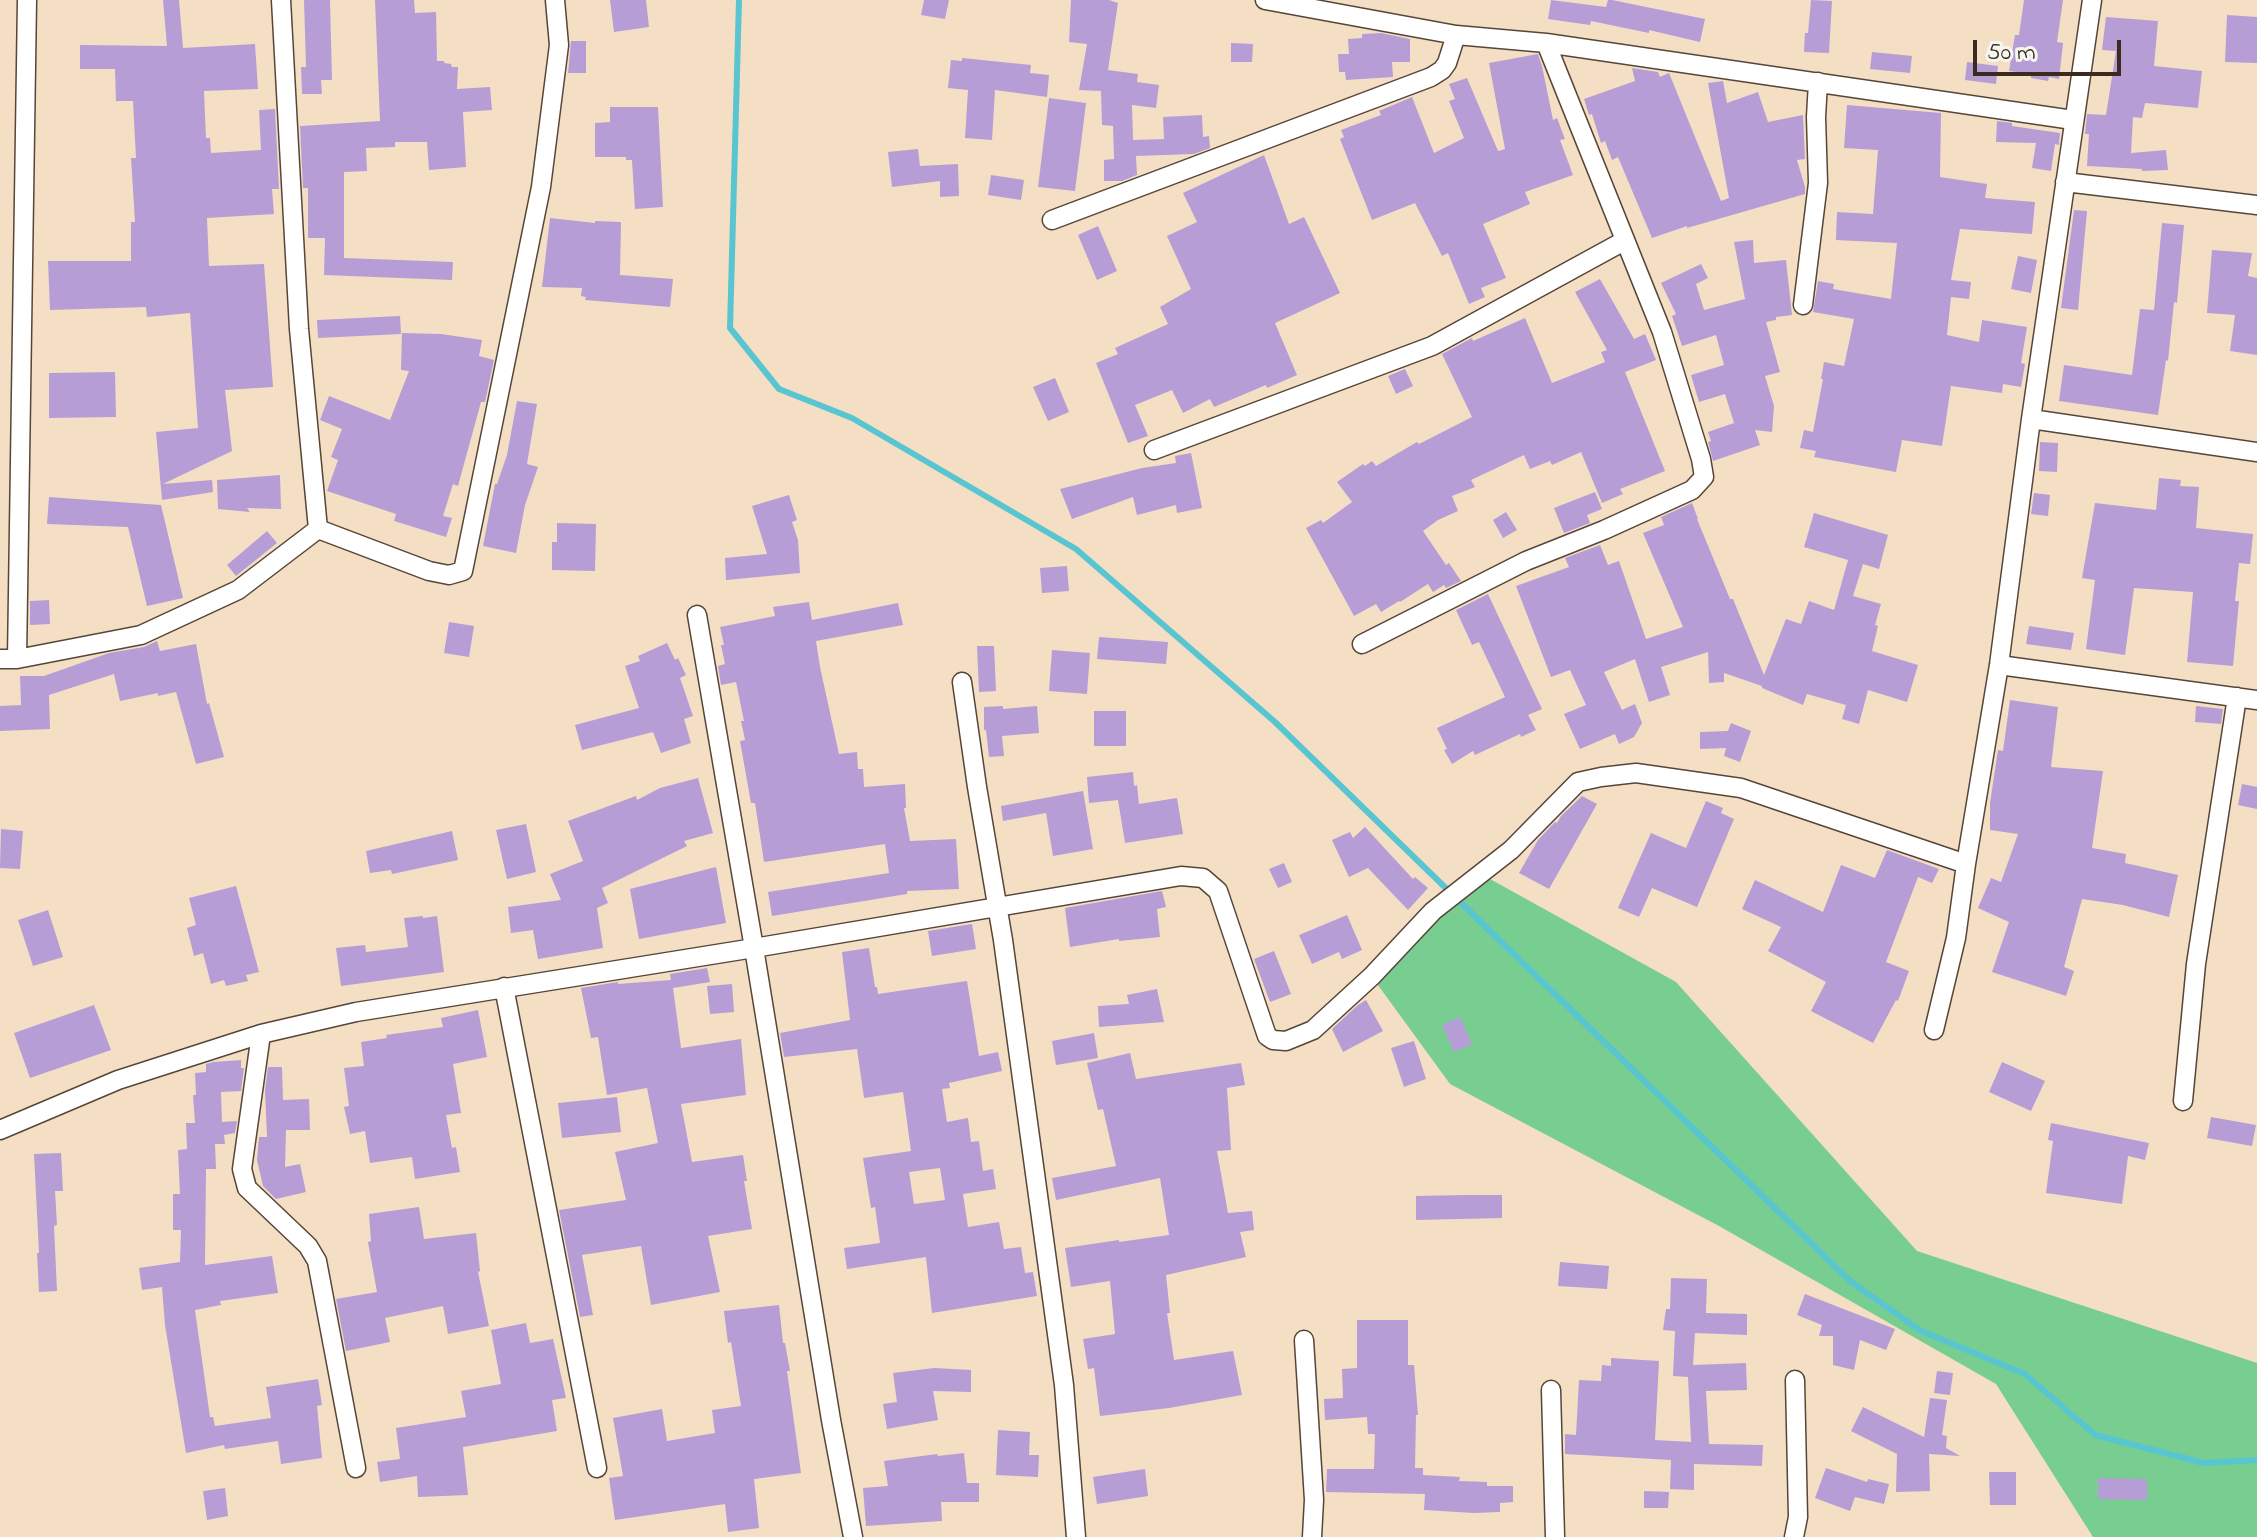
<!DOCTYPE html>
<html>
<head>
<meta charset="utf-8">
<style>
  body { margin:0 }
  #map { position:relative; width:2257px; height:1537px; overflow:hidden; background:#f4dfc5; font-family:"Indie Flower",sans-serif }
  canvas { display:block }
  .scale { position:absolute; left:1973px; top:40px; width:148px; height:36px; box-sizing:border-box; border:4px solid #3b2a1e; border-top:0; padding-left:10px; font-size:24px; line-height:28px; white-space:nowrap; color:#3b2a1e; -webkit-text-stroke:6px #f6f6f2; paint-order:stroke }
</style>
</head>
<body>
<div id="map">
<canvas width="2257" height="1537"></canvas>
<div class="scale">50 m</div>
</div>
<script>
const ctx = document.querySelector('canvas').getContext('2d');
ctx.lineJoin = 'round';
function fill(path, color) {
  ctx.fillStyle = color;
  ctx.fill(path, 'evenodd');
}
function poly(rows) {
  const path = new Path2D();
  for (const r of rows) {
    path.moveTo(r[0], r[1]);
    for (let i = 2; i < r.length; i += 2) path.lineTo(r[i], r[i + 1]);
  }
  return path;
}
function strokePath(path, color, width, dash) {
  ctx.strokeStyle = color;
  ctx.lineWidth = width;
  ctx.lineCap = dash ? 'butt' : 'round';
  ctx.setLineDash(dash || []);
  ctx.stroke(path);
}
const green = poly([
  [1472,869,1676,982,1917,1251,2257,1363,2257,1537,2093,1537,1996,1384,1719,1226,1450,1084,1375,981]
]);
const stream = poly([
  [739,0,730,328,779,389,852,418,1076,549,1275,722,1850,1281,1921,1331,2025,1374,2095,1435,2204,1463,2257,1460]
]);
const building = poly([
  [163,0,179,0,183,48,255,44,258,89,204,91,206,138,210,138,211,153,261,150,259,110,275,109,279,189,272,189,274,214,207,218,209,266,264,264,273,387,225,390,232,451,163,484,212,480,213,492,162,500,156,432,198,428,190,313,147,317,146,307,50,310,48,261,131,261,131,222,135,222,131,158,136,158,133,101,116,101,115,69,80,69,80,45,167,46],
  [304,0,330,0,332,80,321,80,322,94,302,94,301,67,306,67],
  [375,0,414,0,415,13,436,12,437,61,444,61,444,63,451,64,452,67,458,67,457,89,490,87,492,110,463,112,466,167,429,170,427,142,395,142,395,147,366,148,367,171,344,172,344,258,453,262,452,280,324,275,325,238,308,238,308,188,303,188,300,126,380,121],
  [610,0,646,0,649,27,614,32],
  [924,0,949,0,945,19,921,15],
  [1071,0,1109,0,1118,3,1108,70,1138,74,1137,82,1159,85,1156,108,1132,105,1133,140,1164,139,1163,117,1202,115,1203,137,1209,136,1210,148,1194,154,1136,156,1137,175,1122,181,1104,181,1104,160,1114,159,1113,126,1102,125,1101,91,1079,90,1087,44,1069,42],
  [1551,0,1606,7,1608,0,1612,0,1705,19,1700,42,1649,30,1649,33,1591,21,1590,25,1548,19],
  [1811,0,1832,1,1829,53,1804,52,1805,33,1808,33],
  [2024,0,2063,0,2057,42,2063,43,2059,79,2049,77,2048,81,2031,78,2031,74,2009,71,2015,35,2019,35],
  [2227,15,2257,17,2257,63,2225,62],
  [2106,17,2158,21,2154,66,2202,71,2198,108,2145,103,2142,118,2133,117,2131,153,2166,150,2168,170,2142,171,2142,169,2087,166,2089,134,2085,134,2087,114,2106,115,2116,51,2102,50],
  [1381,33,1410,39,1410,62,1392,62,1393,77,1346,80,1345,72,1339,72,1338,54,1349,54,1348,39,1362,38,1362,34],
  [571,41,586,41,586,73,568,73],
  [1231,43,1253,44,1252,62,1231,62],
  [1872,52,1912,56,1910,73,1870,69],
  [1538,54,1542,66,1553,120,1557,118,1565,139,1560,140,1573,175,1525,192,1530,204,1483,224,1506,278,1481,288,1485,297,1469,304,1448,253,1442,256,1415,203,1372,220,1340,139,1344,137,1341,130,1381,115,1379,111,1412,97,1434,153,1464,138,1449,101,1455,99,1449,84,1467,78,1498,151,1505,149,1489,63],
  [962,58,1031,65,1030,73,1049,75,1047,97,995,90,992,140,965,138,968,90,948,88,951,60,962,61],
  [1967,62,1998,66,1996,84,1965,80],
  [1632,68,1658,72,1660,77,1669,73,1721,201,1729,198,1708,83,1723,81,1727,103,1758,92,1768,122,1803,115,1805,159,1797,160,1805,187,1805,194,1687,228,1687,226,1652,238,1618,157,1612,160,1605,141,1601,143,1592,114,1589,115,1584,99,1635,81],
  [1049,98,1086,103,1075,191,1038,187],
  [1847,105,1941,113,1940,177,1987,184,1985,198,2035,202,2032,234,1960,229,1951,280,1971,282,1969,299,1951,297,1947,335,1979,342,1982,320,2027,327,2021,363,2025,364,2021,387,2003,384,2002,393,1951,386,1942,446,1902,440,1896,472,1814,457,1816,451,1800,448,1804,430,1813,432,1823,379,1821,379,1824,362,1844,366,1854,319,1813,312,1818,281,1834,284,1833,289,1891,299,1897,243,1836,240,1837,212,1873,214,1878,150,1844,148],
  [610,107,658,107,663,207,635,209,632,160,626,160,626,157,595,157,595,123,610,122],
  [1997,121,2012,123,2012,126,2060,133,2059,145,2055,144,2051,171,2032,168,2036,143,1996,142],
  [918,149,920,166,958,164,959,196,940,197,940,181,892,187,888,152],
  [1264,155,1289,224,1304,217,1340,293,1275,323,1297,375,1267,388,1266,385,1214,407,1210,399,1183,413,1172,390,1135,405,1148,436,1128,443,1096,363,1118,354,1115,348,1168,324,1160,307,1191,289,1167,236,1197,222,1183,193],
  [991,175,1024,180,1021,200,988,195],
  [2074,210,2087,211,2078,310,2061,308],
  [550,218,595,223,595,221,621,222,620,275,673,279,670,307,585,300,586,297,581,296,582,288,542,287],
  [2162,223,2184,225,2177,303,2174,302,2168,361,2166,360,2158,415,2059,401,2064,365,2132,375,2140,309,2154,310],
  [1098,226,1117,271,1097,280,1078,235],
  [1753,240,1754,263,1786,260,1792,315,1776,317,1776,320,1766,322,1780,372,1765,376,1774,406,1772,432,1755,430,1760,445,1713,461,1708,442,1711,441,1708,432,1734,423,1725,394,1699,402,1691,375,1724,365,1716,335,1682,346,1672,316,1676,314,1661,283,1701,264,1708,278,1696,284,1704,310,1745,299,1734,242],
  [2212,250,2252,253,2248,276,2257,278,2257,355,2230,351,2235,315,2207,313],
  [2018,256,2037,260,2031,293,2011,289],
  [1600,279,1634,339,1645,334,1656,360,1625,372,1665,471,1620,489,1623,494,1602,503,1581,452,1552,465,1550,461,1530,469,1524,455,1471,480,1475,487,1452,496,1458,511,1438,520,1423,531,1446,565,1449,563,1461,581,1446,588,1444,585,1433,592,1428,584,1400,602,1399,601,1381,612,1376,604,1354,616,1306,528,1321,520,1323,523,1352,502,1337,482,1363,464,1365,466,1372,461,1376,466,1417,442,1419,444,1472,417,1442,354,1472,338,1473,341,1525,318,1552,383,1605,362,1601,352,1607,350,1575,292],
  [400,316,401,334,318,338,317,320],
  [402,333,441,334,482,340,479,356,494,360,485,402,481,402,458,486,453,484,443,516,452,518,446,537,394,521,396,514,327,491,338,460,331,457,342,429,320,420,329,396,390,420,409,371,401,370],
  [1405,369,1413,386,1396,394,1388,376],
  [115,372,116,417,49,418,49,373],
  [1055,378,1069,412,1048,421,1033,387],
  [517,401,537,404,527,464,538,467,525,505,516,553,483,546,495,484,497,484,507,455],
  [2040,442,2058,443,2057,472,2039,471],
  [1191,453,1202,508,1177,513,1176,505,1137,515,1133,497,1072,519,1060,489,1142,468,1176,463,1175,456],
  [280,475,281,509,247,508,250,512,218,509,217,480],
  [2159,478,2181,480,2180,486,2199,487,2196,528,2253,534,2250,564,2239,563,2235,601,2239,601,2233,666,2187,662,2193,592,2134,588,2125,655,2086,649,2095,580,2082,578,2095,503,2156,510],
  [1595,492,1602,509,1587,515,1590,523,1564,533,1554,508],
  [2034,493,2050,495,2048,516,2031,514],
  [789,495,797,520,792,522,798,540,800,573,726,580,725,558,767,554,752,506],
  [49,497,161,505,183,598,147,606,128,527,47,524],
  [1692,503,1698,519,1697,519,1730,599,1733,599,1764,675,1786,619,1801,624,1809,601,1834,610,1848,560,1804,547,1814,513,1888,535,1879,569,1863,564,1853,596,1881,604,1875,625,1878,626,1872,651,1918,665,1907,702,1868,690,1859,724,1842,719,1846,705,1807,694,1803,705,1762,688,1762,686,1724,673,1724,682,1709,683,1708,652,1661,667,1670,695,1649,702,1635,659,1604,672,1622,710,1635,704,1642,723,1634,737,1619,744,1615,734,1580,749,1564,714,1586,705,1570,670,1551,677,1516,586,1569,567,1565,558,1600,545,1608,565,1619,561,1646,639,1683,627,1643,533,1664,525,1661,517],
  [1506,512,1517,530,1503,538,1493,520],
  [557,523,596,524,595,571,552,570,552,542,557,542],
  [267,531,277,543,236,576,227,565],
  [1067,566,1069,591,1042,593,1040,568],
  [1488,594,1542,709,1528,715,1536,730,1521,737,1520,734,1475,755,1473,751,1452,764,1444,750,1447,749,1437,728,1505,697,1479,642,1472,645,1456,610],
  [49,600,50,624,30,625,30,601],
  [809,602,812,620,898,603,903,625,816,641,820,667,839,754,857,752,858,769,863,769,864,787,905,784,906,808,904,808,910,841,956,839,959,889,907,891,907,894,772,916,768,892,889,873,885,844,764,862,755,803,751,803,740,741,745,740,741,721,744,721,736,682,721,685,718,666,725,664,721,645,724,645,720,627,775,616,773,607],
  [449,622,474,626,469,657,444,653],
  [2029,626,2074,633,2071,650,2026,644],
  [1099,637,1168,642,1166,664,1097,659],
  [157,641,160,651,196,644,207,704,209,703,224,757,196,764,176,692,158,696,158,693,120,701,114,674,49,695,50,729,0,731,0,706,21,705,20,676,44,676,109,653,144,647],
  [667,643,675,660,678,658,686,675,680,678,693,716,684,719,691,743,661,753,653,732,582,750,575,725,639,708,625,666,640,661,638,656],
  [977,646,994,646,996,691,979,692],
  [1052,650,1090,653,1087,694,1049,691],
  [2010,700,2058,707,2051,767,2103,771,2092,848,2126,854,2125,863,2178,875,2169,917,2123,905,2082,899,2064,967,2074,971,2066,996,1992,972,2009,922,1978,908,1991,878,2001,882,2018,834,1990,830,1990,803,1998,750,2003,751],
  [1003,706,1003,709,1037,706,1039,733,1002,736,1004,756,989,757,986,730,984,730,984,707],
  [2196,706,2223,709,2221,724,2195,722],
  [1094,711,1126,711,1126,746,1094,746],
  [1731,723,1751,731,1740,762,1724,756,1726,748,1700,749,1700,732,1728,731],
  [1133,772,1134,786,1137,785,1139,804,1177,798,1183,834,1125,843,1118,800,1089,803,1087,777],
  [698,778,713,833,684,841,687,846,602,888,608,903,597,908,603,948,538,959,533,930,511,933,508,907,561,900,550,874,583,861,568,821,636,796,637,800,660,788],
  [2242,784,2257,787,2257,809,2238,805],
  [1083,791,1093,849,1053,856,1046,813,1003,821,1001,806],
  [1582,796,1597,804,1549,889,1519,873,1538,840,1555,822,1557,823,1561,816],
  [1706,801,1723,808,1721,813,1734,819,1697,907,1652,888,1639,917,1618,908,1651,833,1686,848],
  [526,824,536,872,507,879,496,830],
  [1365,827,1413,879,1415,877,1428,888,1408,910,1368,868,1349,877,1332,840,1350,832,1353,838],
  [1,829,23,831,20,869,0,868],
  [452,831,458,860,392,874,391,870,370,873,366,851],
  [1887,850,1939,869,1932,883,1918,877,1886,962,1909,971,1898,1001,1896,1000,1873,1043,1811,1011,1826,982,1768,951,1781,927,1742,909,1755,880,1823,912,1841,865,1875,878],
  [1284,863,1292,882,1278,888,1269,869],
  [716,867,726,923,639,939,630,889],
  [236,886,259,972,246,975,248,981,226,986,224,980,211,984,203,953,194,956,187,928,196,925,189,898],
  [1162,891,1166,907,1157,909,1160,937,1119,941,1119,939,1070,947,1065,908],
  [48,910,63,957,33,966,18,920],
  [1347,915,1362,950,1342,959,1339,952,1312,964,1299,935],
  [423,916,423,918,437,916,444,972,341,986,336,948,365,945,366,952,408,947,404,918],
  [972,924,976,949,932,956,928,931],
  [869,948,875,987,877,987,878,994,967,981,979,1056,998,1052,1002,1071,949,1083,950,1088,942,1089,947,1122,968,1118,971,1142,979,1141,983,1171,993,1169,996,1189,963,1194,968,1227,999,1222,1004,1249,1021,1247,1025,1273,1033,1272,1037,1296,932,1313,926,1257,847,1269,844,1248,880,1243,875,1207,871,1208,863,1158,911,1151,903,1092,864,1098,857,1049,784,1057,780,1033,850,1020,842,952],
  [940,1168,945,1200,914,1204,909,1172],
  [1274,951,1291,994,1270,1002,1254,959],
  [707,968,710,982,673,988,681,1048,741,1039,746,1095,681,1104,692,1162,743,1155,747,1181,744,1181,752,1229,708,1236,720,1292,651,1305,641,1246,582,1255,593,1315,580,1317,559,1210,626,1200,615,1152,658,1143,647,1088,607,1095,598,1037,591,1038,581,988,618,982,618,984,671,980,670,974],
  [732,984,734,1012,710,1014,707,986],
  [1157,989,1164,1022,1099,1027,1098,1006,1129,1004,1127,995],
  [1366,1000,1383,1031,1343,1052,1332,1029,1358,1005],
  [94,1005,111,1050,30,1078,14,1033],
  [478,1010,487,1057,453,1064,461,1113,446,1115,452,1148,456,1147,460,1172,415,1179,412,1157,370,1163,365,1131,350,1134,344,1107,349,1106,344,1068,364,1066,361,1042,387,1038,386,1035,443,1027,441,1018],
  [1460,1017,1472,1044,1454,1052,1442,1025],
  [1094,1033,1098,1058,1056,1065,1052,1041],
  [1414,1041,1426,1079,1404,1087,1391,1048],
  [1130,1053,1136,1079,1241,1063,1245,1085,1227,1088,1231,1150,1217,1151,1228,1213,1252,1211,1254,1230,1240,1232,1246,1257,1166,1275,1170,1313,1167,1313,1174,1360,1233,1351,1242,1395,1169,1408,1100,1416,1094,1368,1088,1369,1083,1339,1115,1334,1110,1281,1071,1287,1065,1248,1119,1240,1119,1242,1169,1235,1160,1178,1056,1200,1052,1178,1116,1166,1103,1109,1098,1110,1087,1063],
  [241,1060,241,1068,244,1068,241,1091,221,1092,222,1122,237,1121,235,1133,224,1135,225,1144,215,1144,216,1169,206,1169,205,1265,272,1256,278,1293,220,1301,221,1305,195,1310,210,1417,213,1417,215,1426,271,1418,266,1387,318,1379,322,1405,317,1406,322,1458,281,1464,278,1441,225,1449,224,1445,186,1453,165,1325,162,1287,142,1290,139,1268,180,1262,181,1230,173,1230,173,1194,180,1194,178,1150,187,1149,186,1123,195,1123,193,1095,196,1095,195,1073,206,1072,206,1064,213,1062],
  [2002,1062,2045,1081,2031,1111,1989,1092],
  [268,1067,282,1067,283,1100,309,1099,310,1130,286,1130,285,1167,300,1164,306,1192,276,1199,263,1186,257,1160,259,1137,267,1137,265,1090],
  [617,1097,621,1132,562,1138,558,1103],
  [2211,1117,2256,1125,2252,1146,2207,1138],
  [2051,1123,2149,1143,2145,1160,2128,1156,2122,1204,2046,1193,2053,1141,2048,1140],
  [61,1153,63,1191,55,1191,57,1225,54,1226,57,1291,39,1292,37,1253,39,1253,34,1154],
  [1466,1195,1502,1195,1502,1218,1416,1220,1416,1196],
  [419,1207,424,1239,476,1233,480,1271,478,1272,489,1326,448,1334,443,1306,385,1318,390,1342,346,1351,336,1299,377,1292,368,1242,371,1241,369,1214],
  [1560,1262,1609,1266,1607,1289,1558,1286],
  [1671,1278,1707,1279,1706,1313,1747,1314,1747,1335,1695,1333,1693,1365,1746,1363,1747,1390,1706,1391,1709,1444,1763,1445,1762,1466,1694,1464,1694,1490,1670,1489,1671,1460,1565,1454,1565,1434,1576,1435,1579,1380,1601,1381,1602,1365,1611,1366,1611,1358,1659,1361,1655,1440,1691,1442,1688,1377,1673,1376,1675,1331,1663,1330,1666,1309,1670,1309],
  [1805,1294,1895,1329,1886,1350,1860,1340,1854,1370,1833,1365,1833,1336,1819,1336,1822,1325,1797,1315],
  [779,1305,783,1343,785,1343,790,1371,787,1371,801,1473,754,1479,759,1528,728,1532,725,1504,615,1520,609,1478,623,1476,613,1418,662,1409,667,1441,715,1433,712,1410,741,1406,731,1342,728,1343,724,1311],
  [1357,1320,1408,1320,1408,1365,1414,1365,1418,1415,1416,1415,1415,1468,1423,1468,1423,1475,1460,1477,1459,1481,1487,1482,1487,1486,1513,1486,1513,1502,1500,1503,1500,1512,1474,1513,1424,1510,1425,1494,1326,1492,1327,1469,1374,1469,1375,1434,1368,1434,1367,1417,1325,1420,1324,1399,1343,1398,1342,1369,1357,1368],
  [526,1323,530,1343,553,1339,566,1398,552,1400,557,1431,463,1447,468,1495,418,1497,417,1476,380,1482,377,1462,400,1459,396,1428,466,1417,461,1391,501,1384,491,1330],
  [934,1368,971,1370,971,1392,933,1391,938,1420,887,1429,883,1404,897,1402,893,1373],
  [1937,1371,1953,1373,1950,1395,1934,1393],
  [1930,1398,1947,1400,1942,1435,1947,1436,1946,1448,1960,1456,1929,1454,1930,1491,1896,1492,1897,1454,1851,1431,1863,1407,1924,1437],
  [998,1430,1030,1432,1029,1455,1039,1455,1038,1477,996,1475],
  [964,1453,967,1483,979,1483,979,1502,941,1502,942,1521,866,1526,863,1488,888,1486,884,1461,937,1454,938,1456],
  [1826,1468,1867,1482,1868,1479,1889,1484,1884,1504,1855,1497,1850,1511,1815,1498],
  [1145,1469,1148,1496,1097,1504,1093,1477],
  [1989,1472,2016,1472,2016,1505,1990,1505],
  [2098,1478,2147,1479,2147,1500,2098,1499],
  [225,1488,228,1516,207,1520,203,1491],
  [1644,1491,1669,1492,1668,1508,1644,1508]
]);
const minor = poly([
  [1265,0,1456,35,1546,43,2073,120],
  [2065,182,2257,205],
  [1052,220,1431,77,1442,70,1447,63,1456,35],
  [1803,305,1818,183,1816,117,1818,82],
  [2031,419,2257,452],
  [1154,450,1432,346,1624,241],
  [318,529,429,571,449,575,463,571,541,187,559,45,555,0],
  [697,615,754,948,831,1420,853,1537],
  [1362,644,1526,561,1604,530,1692,490,1704,477,1701,459,1662,332,1546,43],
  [0,659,17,659,141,635,238,590,318,529,299,329,281,0],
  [17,659,27,0],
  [1999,665,2257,700],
  [962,682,977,787,1003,940,1064,1385,1076,1537],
  [504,987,597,1468],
  [1934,1030,1956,938,1966,864],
  [261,1034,242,1169,247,1188,308,1246,317,1261,356,1468],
  [2183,1101,2196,964,2237,697],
  [0,1130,118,1080,261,1034,356,1012,754,948,1181,876,1203,878,1218,891,1267,1036,1273,1040,1286,1041,1313,1030,1372,976,1433,911,1511,850,1578,782,1601,777,1636,773,1741,788,1966,864,1999,665,2031,419,2092,0],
  [1304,1340,1314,1500,1312,1537],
  [1551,1390,1555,1537],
  [1794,1537,1798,1517,1795,1380]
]);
fill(green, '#78cd91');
strokePath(stream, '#58c5d0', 6);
fill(building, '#b79dd6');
strokePath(minor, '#574537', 21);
strokePath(minor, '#fff', 18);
</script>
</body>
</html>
